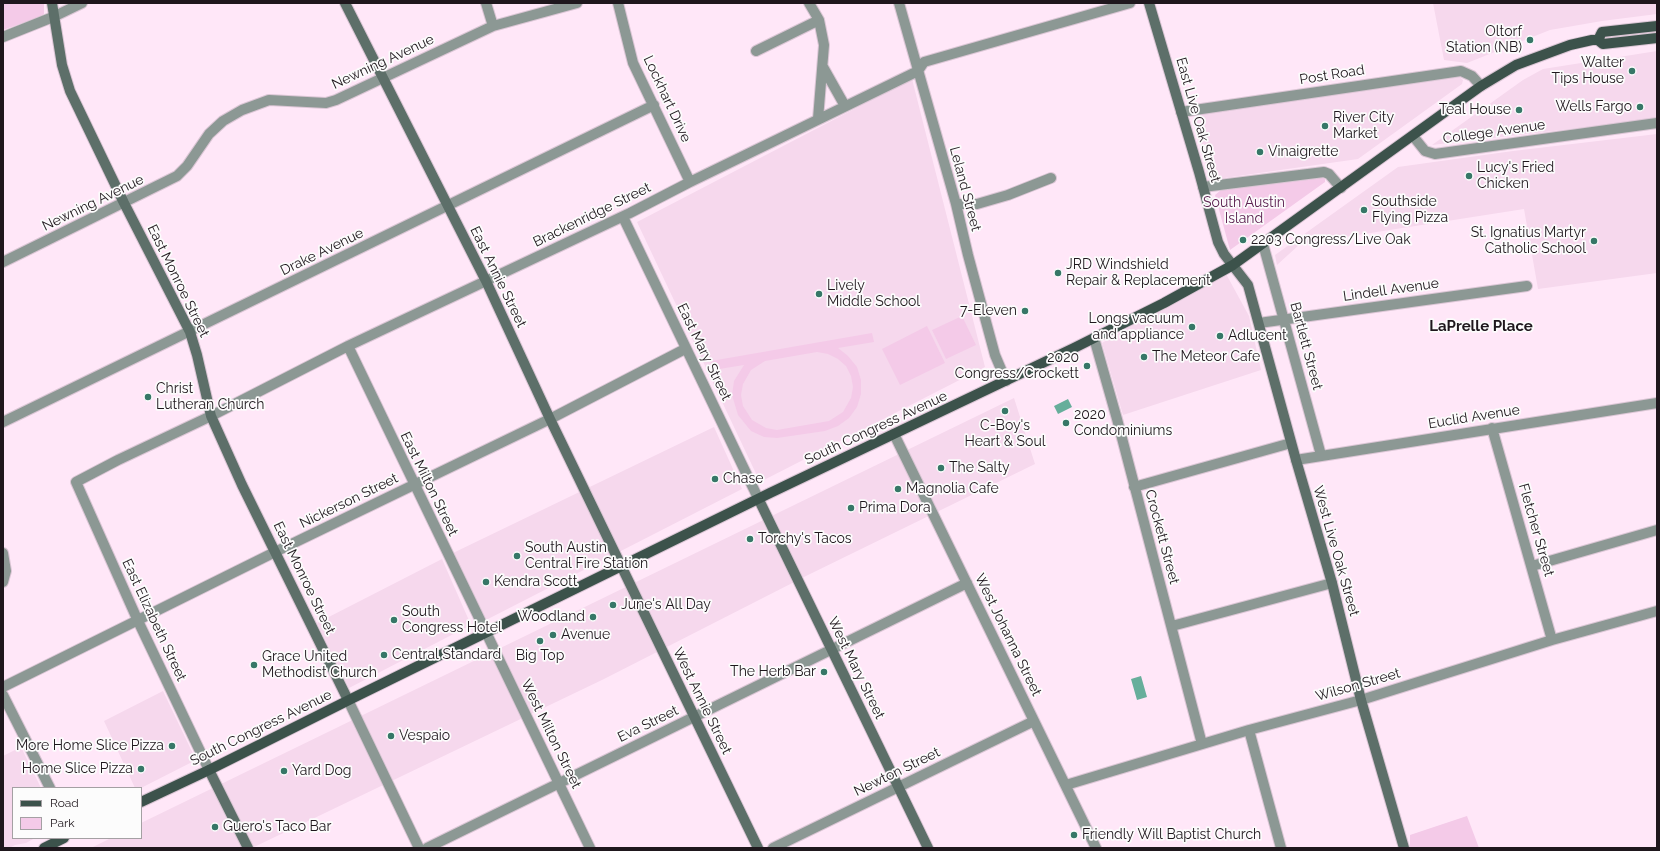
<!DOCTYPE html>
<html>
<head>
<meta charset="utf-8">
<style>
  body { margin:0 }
  #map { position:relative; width:1660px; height:851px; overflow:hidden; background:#ffe7f8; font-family:Raleway,sans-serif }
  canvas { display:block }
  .frame { position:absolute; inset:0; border:4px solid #1f171d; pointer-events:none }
  .legend { position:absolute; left:12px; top:787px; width:130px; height:52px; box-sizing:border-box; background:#fcfcfc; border:1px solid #a4a0a3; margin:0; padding:5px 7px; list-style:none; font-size:12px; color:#1f171d }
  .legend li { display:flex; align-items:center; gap:8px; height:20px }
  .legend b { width:20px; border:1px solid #a4a0a3 }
</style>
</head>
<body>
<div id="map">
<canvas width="1660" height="851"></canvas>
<div class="frame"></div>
<ul class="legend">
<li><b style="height:5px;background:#3c524b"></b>Road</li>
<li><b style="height:11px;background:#f4cae8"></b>Park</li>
</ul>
</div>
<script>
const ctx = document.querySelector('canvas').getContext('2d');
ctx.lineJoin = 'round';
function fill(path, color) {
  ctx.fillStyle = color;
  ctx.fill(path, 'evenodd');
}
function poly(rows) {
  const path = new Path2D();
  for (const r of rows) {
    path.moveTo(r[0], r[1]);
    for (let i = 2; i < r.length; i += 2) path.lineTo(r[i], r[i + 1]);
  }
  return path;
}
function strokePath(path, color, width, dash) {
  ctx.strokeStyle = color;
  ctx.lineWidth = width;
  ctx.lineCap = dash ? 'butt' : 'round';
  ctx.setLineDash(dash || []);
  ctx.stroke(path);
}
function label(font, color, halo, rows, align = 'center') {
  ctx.font = font + ' Raleway,sans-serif';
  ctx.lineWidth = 3.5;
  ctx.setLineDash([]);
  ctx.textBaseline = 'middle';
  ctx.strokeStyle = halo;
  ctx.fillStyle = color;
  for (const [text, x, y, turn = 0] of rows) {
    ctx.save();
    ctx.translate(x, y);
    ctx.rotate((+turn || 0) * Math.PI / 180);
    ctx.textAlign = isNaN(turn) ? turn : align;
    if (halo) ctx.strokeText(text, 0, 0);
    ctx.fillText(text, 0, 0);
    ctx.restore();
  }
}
const built = poly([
  [1433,3,1657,3,1657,14,1602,21,1550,30,1467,63,1444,60],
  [1657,51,1657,119,1432,145,1523,80,1543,69],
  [1460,77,1463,80,1462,84,1358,159,1210,180,1195,121,1201,114],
  [912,79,985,367,760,482,637,222],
  [1657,134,1657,273,1538,289,1524,209,1300,244,1277,265,1275,255,1398,167,1513,151],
  [1225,272,1249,316,1261,370,1123,415,1102,343],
  [1014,398,1035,464,808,575,604,679,252,848,91,848,111,838,141,838,141,823],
  [714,427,742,489,486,620,453,553],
  [442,559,471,625,349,688,317,623],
  [163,691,196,760,141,788,135,788,104,721],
  [21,747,41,788,13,788,13,838,35,838,26,843,15,845,9,848,3,848,3,756]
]);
const green = poly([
  [3,3,44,3,44,14,40,17,3,30],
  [1323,177,1325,179,1325,182,1230,250,1215,195,1221,190],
  [962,316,976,345,946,359,932,330],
  [927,326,945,363,900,385,882,349],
  [872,333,874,342,838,348,848,356,857,367,861,380,861,394,857,407,849,418,838,426,825,431,777,438,764,437,751,431,738,415,732,395,734,381,744,365,713,370,711,361],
  [817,352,828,354,838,359,846,366,851,376,853,387,851,398,843,412,829,421,777,430,766,428,752,420,743,406,741,395,743,384,751,370,765,361],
  [1467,816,1479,848,1410,848,1410,835]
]);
const water = poly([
  [1068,399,1072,407,1058,414,1054,406],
  [1141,676,1147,697,1137,700,1131,679]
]);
const street = poly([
  [486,3,493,26],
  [618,3,633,63,690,182],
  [809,3,819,20,824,45,818,119],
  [899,3,956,204,968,255,995,355,1006,381],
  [3,37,53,17,82,3],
  [756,51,819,20],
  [823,67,845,106],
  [1181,112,1461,71,1472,76,1481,86],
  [1413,136,1425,151,1435,154,1657,123],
  [1203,187,1324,172,1329,174,1341,188],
  [956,204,977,204,1008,195,1051,178],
  [623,217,759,500],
  [1263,244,1321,455],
  [3,262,177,176,187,166,209,134,223,121,242,110,269,100,326,103,336,100,493,26,577,3],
  [1259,323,1527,286],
  [1094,338,1117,419,1202,744],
  [348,346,590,848],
  [3,422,654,105],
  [1492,428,1552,640],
  [894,434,1096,848],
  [1296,460,1657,403],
  [1134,487,1291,443],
  [3,553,6,571,3,582],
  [1532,566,1657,530],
  [1172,626,1332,583],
  [3,687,275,552,550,419,685,349],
  [3,695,50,788],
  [348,700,419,848],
  [1249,730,1281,848],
  [209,770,138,621,76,482,118,460,211,416,348,346,630,213,690,182,918,71,924,62,1130,3],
  [1066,785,1249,730,1361,700,1552,640,1657,611],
  [427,848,967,583],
  [773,848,1034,721]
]);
const secondary = poly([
  [52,3,62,65,70,91,124,203,190,332,197,355,211,416,242,485,348,700],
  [345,3,486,281,550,419,758,848],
  [1149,3,1199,172,1218,242,1224,254,1248,285,1296,460,1332,583,1361,700,1404,848],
  [759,500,928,848],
  [209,770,248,848]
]);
const primary = poly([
  [1598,40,1602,32,1657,26],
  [141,802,209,770,357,696,770,493,1074,348,1164,303,1233,265,1481,86,1516,65,1570,45,1592,40,1598,40,1603,44,1657,38],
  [44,848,64,838]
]);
const markers = [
  [1530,40,4,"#367767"],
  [1632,71,4,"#367767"],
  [1640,107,4,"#367767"],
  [1519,110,4,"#367767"],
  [1325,126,4,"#367767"],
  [1260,152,4,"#367767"],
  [1469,176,4,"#367767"],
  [1364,210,4,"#367767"],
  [1243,240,4,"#367767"],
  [1594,241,4,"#367767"],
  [1058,273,4,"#367767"],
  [819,294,4,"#367767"],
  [1025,311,4,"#367767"],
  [1192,327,4,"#367767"],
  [1220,336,4,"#367767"],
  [1144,357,4,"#367767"],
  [1087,366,4,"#367767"],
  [148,397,4,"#367767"],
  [1005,411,4,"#367767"],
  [1066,423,4,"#367767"],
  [941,468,4,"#367767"],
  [715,479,4,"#367767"],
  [898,489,4,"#367767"],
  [851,508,4,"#367767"],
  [750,539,4,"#367767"],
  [517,556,4,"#367767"],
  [486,582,4,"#367767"],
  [613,605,4,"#367767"],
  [593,617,4,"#367767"],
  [394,620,4,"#367767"],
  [553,635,4,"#367767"],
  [540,641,4,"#367767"],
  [384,655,4,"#367767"],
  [254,665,4,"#367767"],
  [824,672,4,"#367767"],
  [391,736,4,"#367767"],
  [172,746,4,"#367767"],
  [141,769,4,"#367767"],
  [284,771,4,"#367767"],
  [215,827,4,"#367767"],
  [1074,835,4,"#367767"]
];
const poiNames = [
  ["Oltorf",1522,32,"right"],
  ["Station (NB)",1522,48,"right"],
  ["Walter",1624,63,"right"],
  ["Tips House",1624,79,"right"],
  ["Wells Fargo",1632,107,"right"],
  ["Teal House",1511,110,"right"],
  ["River City",1333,118],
  ["Market",1333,134],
  ["Vinaigrette",1268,152],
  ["Lucy's Fried",1477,168],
  ["Chicken",1477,184],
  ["Southside",1372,202],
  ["Flying Pizza",1372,218],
  ["St. Ignatius Martyr",1586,233,"right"],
  ["Catholic School",1586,249,"right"],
  ["2203 Congress/Live Oak",1251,240],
  ["JRD Windshield",1066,265],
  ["Repair & Replacement",1066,281],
  ["Lively",827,286],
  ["Middle School",827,302],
  ["7-Eleven",1017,311,"right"],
  ["Longs vacuum",1184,319,"right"],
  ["and appliance",1184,335,"right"],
  ["Adlucent",1228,336],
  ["The Meteor Cafe",1152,357],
  ["2020",1079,358,"right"],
  ["Congress/Crockett",1079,374,"right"],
  ["Christ",156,389],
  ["Lutheran Church",156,405],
  ["2020",1074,415],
  ["Condominiums",1074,431],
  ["C-Boy's",1005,426,"center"],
  ["Heart & Soul",1005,442,"center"],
  ["The Salty",949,468],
  ["Chase",723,479],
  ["Magnolia Cafe",906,489],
  ["Prima Dora",859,508],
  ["Torchy's Tacos",758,539],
  ["South Austin",525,548],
  ["Central Fire Station",525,564],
  ["Kendra Scott",494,582],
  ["June's All Day",621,605],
  ["South",402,612],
  ["Congress Hotel",402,628],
  ["Woodland",585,617,"right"],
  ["Avenue",561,635],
  ["Central Standard",392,655],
  ["Big Top",540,656,"center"],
  ["Grace United",262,657],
  ["Methodist Church",262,673],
  ["The Herb Bar",816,672,"right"],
  ["Vespaio",399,736],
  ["More Home Slice Pizza",164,746,"right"],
  ["Home Slice Pizza",133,769,"right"],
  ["Yard Dog",292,771],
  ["Guero's Taco Bar",223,827],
  ["Friendly Will Baptist Church",1082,835]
];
const streetNames = [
  ["Newning Avenue",383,62,-25],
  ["Post Road",1332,75,-9],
  ["Lockhart Drive",667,99,65],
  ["East Live Oak Street",1198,120,74],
  ["College Avenue",1494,132,-8],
  ["Leland Street",965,189,75],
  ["Newning Avenue",93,203,-26],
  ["Brackenridge Street",592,215,-26],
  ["Drake Avenue",322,252,-26],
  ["East Annie Street",498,277,64],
  ["East Monroe Street",178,281,64],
  ["Lindell Avenue",1391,290,-8],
  ["Bartlett Street",1306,346,75],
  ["East Mary Street",704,352,64],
  ["Euclid Avenue",1474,417,-9],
  ["South Congress Avenue",876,428,-25],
  ["East Milton Street",429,484,64],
  ["Nickerson Street",349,501,-26],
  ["Fletcher Street",1536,530,74],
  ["Crockett Street",1162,537,75],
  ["West Live Oak Street",1336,551,74],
  ["East Monroe Street",304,578,64],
  ["East Elizabeth Street",154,620,65],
  ["West Johanna Street",1008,635,64],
  ["West Mary Street",856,668,64],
  ["Wilson Street",1358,685,-16],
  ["West Annie Street",702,701,64],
  ["Eva Street",648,724,-26],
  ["South Congress Avenue",261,728,-26],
  ["West Milton Street",551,734,64],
  ["Newton Street",897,772,-26]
];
const parkNames = [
  ["South Austin",1244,203],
  ["Island",1244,219]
];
const neighbourhoodNames = [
  ["LaPrelle Place",1481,326]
];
fill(built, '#f6d8ed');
fill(green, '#f4cae8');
fill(water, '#67ae9b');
strokePath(street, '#dbc6d5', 12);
strokePath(secondary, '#dbc6d5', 12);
strokePath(primary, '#dbc6d5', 12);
strokePath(street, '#8c9894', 10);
strokePath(secondary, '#5d6f69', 10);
strokePath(primary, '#3c524b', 10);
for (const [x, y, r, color] of markers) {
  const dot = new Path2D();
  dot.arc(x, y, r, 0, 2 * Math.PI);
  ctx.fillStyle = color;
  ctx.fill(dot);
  strokePath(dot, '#fcfcfc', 1.5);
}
label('14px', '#1f171d', '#fcfcfc', poiNames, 'left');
label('14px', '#1f171d', '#fcfcfc', streetNames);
label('14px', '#5c2151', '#fcfcfc', parkNames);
label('bold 15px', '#1f171d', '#fcfcfc', neighbourhoodNames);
</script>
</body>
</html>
